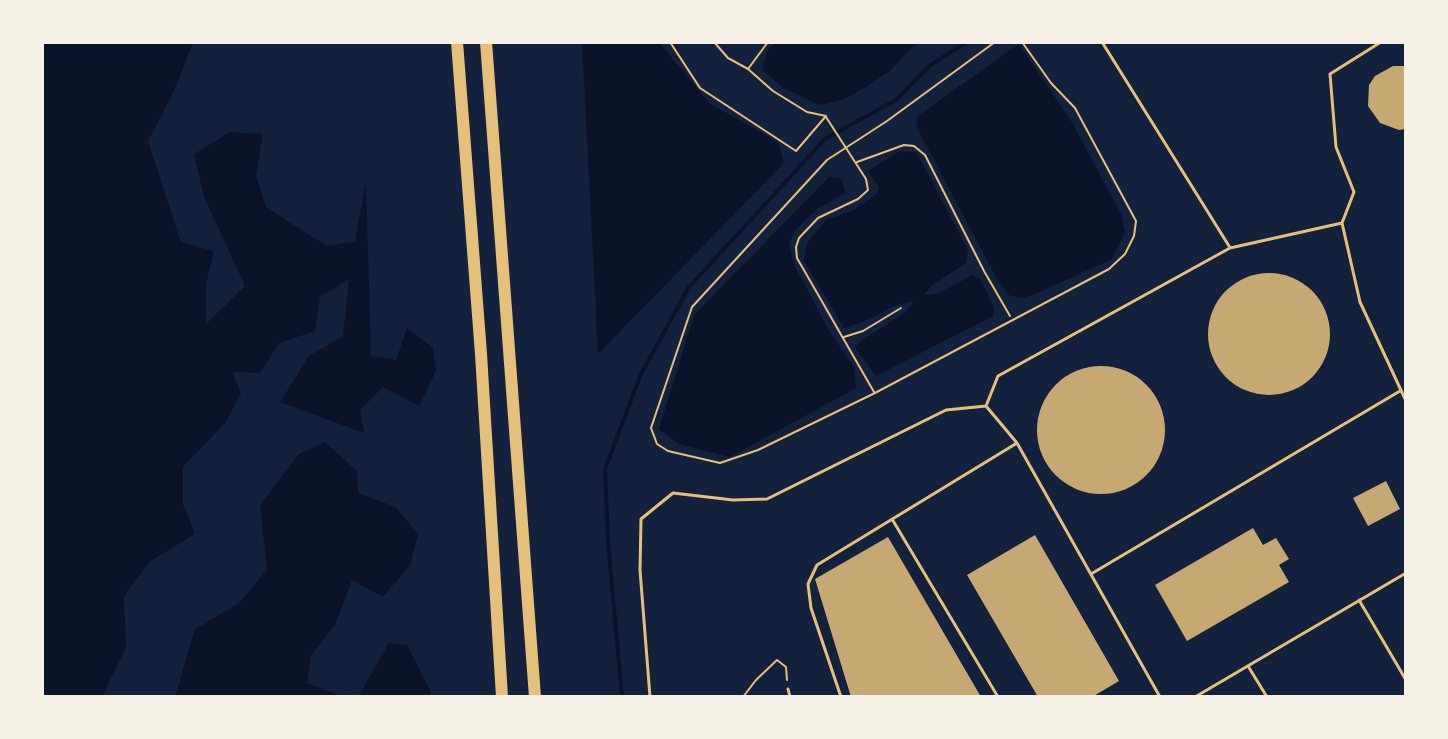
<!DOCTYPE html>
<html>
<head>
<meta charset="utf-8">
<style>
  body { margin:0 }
  #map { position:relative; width:1448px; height:739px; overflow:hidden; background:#14213d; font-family:"Space Grotesk",sans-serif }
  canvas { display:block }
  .frame { position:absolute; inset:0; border:44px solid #f6f1e7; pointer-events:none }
</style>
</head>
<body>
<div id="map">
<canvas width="1448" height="739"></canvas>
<div class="frame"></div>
</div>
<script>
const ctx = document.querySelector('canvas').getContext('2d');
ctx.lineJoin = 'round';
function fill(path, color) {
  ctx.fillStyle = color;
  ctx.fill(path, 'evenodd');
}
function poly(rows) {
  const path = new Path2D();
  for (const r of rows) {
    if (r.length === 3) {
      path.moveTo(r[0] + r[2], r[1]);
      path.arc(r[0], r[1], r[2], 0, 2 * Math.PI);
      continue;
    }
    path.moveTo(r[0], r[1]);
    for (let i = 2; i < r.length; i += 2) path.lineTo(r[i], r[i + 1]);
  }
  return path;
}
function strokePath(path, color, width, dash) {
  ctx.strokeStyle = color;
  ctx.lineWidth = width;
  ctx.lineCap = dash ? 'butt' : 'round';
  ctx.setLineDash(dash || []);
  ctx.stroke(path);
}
const water = poly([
  [42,42,193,42,174,91,148,141,181,242,214,251,206,284,206,324,245,286,204,197,194,154,230,132,263,134,256,176,266,207,327,246,355,241,366,182,371,356,396,360,407,328,433,348,436,371,419,406,383,387,360,410,364,433,280,402,309,356,343,336,349,279,320,297,315,331,279,343,260,373,232,372,241,394,225,423,183,467,183,504,195,534,149,562,124,596,126,647,102,697,42,697],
  [582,42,659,42,709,103,778,142,784,163,598,354],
  [776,42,920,42,908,51,890,71,867,86,843,100,819,105,782,87,762,70,768,50],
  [1019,44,1073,124,1121,214,1125,233,1111,260,1026,298,1010,296,998,281,918,130,916,117],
  [900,151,916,152,968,250,966,263,931,286,924,295,940,293,972,275,981,280,994,308,993,316,876,376,855,347,862,340,905,313,914,301,897,305,864,322,844,328,804,261,807,243,826,220,852,211,876,195,879,187,868,171],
  [829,177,842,179,845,193,819,208,796,229,789,244,796,268,828,329,854,367,856,388,730,457,679,444,659,429,694,315],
  [325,442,357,471,358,493,396,507,418,535,410,565,383,597,352,580,335,625,311,655,307,683,343,697,175,697,195,629,239,603,267,570,260,505,299,454],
  [389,643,407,645,431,692,428,697,358,697]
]);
const stream = poly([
  [622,697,608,541,605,469,641,374,689,287,825,139,896,100,929,66,967,42]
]);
const building = poly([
  [1393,66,1406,66,1406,129,1399,130,1380,123,1368,106,1369,85,1375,76],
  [1269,334,61],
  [1101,430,64],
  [1386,481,1400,509,1368,526,1353,498],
  [1253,528,1263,545,1276,538,1289,559,1279,565,1289,582,1187,641,1155,585],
  [1035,535,1119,681,1092,697,1038,697,967,575],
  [888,537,981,697,851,697,815,579]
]);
const path = poly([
  [670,42,700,88,796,151,826,116,807,112,773,91,748,69,728,58,714,42],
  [995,42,887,121,827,160,692,307,651,428,657,444,668,451,720,463,758,450,875,393,1109,269,1125,254,1134,236,1136,221,1075,108,1051,83,1022,42],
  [748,69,768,42],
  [826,117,866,179,868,190,858,199,818,218,799,238,796,247,797,258,874,392],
  [857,162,904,145,914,146,925,155,984,271,1010,316],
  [844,337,863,331,901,308],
  [743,697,756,680,777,660,786,667,787,680]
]);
const service = poly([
  [1102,42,1229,246],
  [1342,223,1354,192,1336,147,1330,74,1381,42],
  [892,519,998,697],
  [1091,574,1400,391],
  [1359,600,1406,680],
  [1248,666,1267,697],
  [788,689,790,697],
  [650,697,640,570,641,519,673,493,733,500,767,499,946,410,986,406],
  [841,697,811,608,808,584,817,565,1017,443],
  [1160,697,1017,443,986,406,998,376,1230,248,1342,223,1360,302,1406,401],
  [1195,697,1406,573]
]);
const motorway = poly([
  [457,42,481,354,502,697],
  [486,42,535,697]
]);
fill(water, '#0b132b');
strokePath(stream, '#0b132b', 4);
fill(building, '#c6a872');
strokePath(path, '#e5c07b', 2);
strokePath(service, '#e5c07b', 3);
strokePath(motorway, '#e5c07b', 12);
</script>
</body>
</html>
